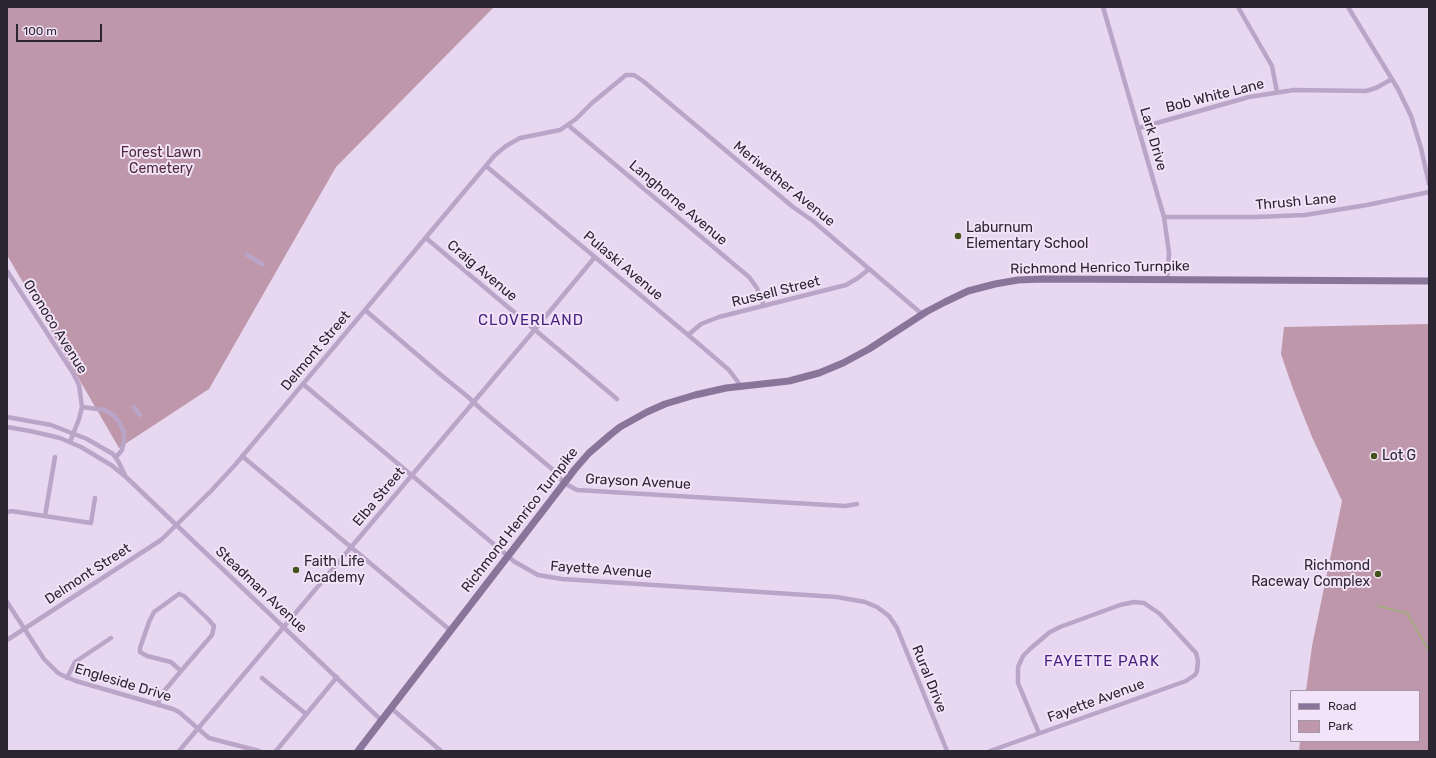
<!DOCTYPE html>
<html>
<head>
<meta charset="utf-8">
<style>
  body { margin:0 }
  #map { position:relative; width:1436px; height:758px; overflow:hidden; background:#e8d7f0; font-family:Rubik,sans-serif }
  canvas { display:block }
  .frame { position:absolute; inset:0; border:8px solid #2c2532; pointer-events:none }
  .legend { position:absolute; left:1290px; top:690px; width:130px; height:52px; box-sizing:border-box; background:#f2e3f8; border:1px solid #a397a9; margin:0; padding:5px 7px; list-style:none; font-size:12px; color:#2c2532 }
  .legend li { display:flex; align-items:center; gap:8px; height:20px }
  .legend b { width:20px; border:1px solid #a397a9 }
  .scale { position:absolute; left:16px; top:24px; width:86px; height:18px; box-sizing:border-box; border:2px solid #2c2532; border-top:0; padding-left:5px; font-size:12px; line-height:14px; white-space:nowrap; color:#2c2532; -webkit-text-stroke:3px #f2e3f8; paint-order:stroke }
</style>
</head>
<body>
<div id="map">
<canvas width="1436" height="758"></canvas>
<div class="frame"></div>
<ul class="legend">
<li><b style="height:5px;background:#89759a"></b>Road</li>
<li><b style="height:11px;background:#be98aa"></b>Park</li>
</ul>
<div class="scale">100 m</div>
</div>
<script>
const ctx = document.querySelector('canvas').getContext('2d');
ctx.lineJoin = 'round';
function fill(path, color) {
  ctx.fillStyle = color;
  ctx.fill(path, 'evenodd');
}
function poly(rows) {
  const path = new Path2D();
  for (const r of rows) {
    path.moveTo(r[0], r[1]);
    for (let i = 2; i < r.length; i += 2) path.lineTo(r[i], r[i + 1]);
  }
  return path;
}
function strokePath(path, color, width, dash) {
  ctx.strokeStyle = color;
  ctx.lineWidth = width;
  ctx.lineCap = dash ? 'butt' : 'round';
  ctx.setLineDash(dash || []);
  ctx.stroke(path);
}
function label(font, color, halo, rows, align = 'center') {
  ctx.font = font + ' Rubik,sans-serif';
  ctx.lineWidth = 4;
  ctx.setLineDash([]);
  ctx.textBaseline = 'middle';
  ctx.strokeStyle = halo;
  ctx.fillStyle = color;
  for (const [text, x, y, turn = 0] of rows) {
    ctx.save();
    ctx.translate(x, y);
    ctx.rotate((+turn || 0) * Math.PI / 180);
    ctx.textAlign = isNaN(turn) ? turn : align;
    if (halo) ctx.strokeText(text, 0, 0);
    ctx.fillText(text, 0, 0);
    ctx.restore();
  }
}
const green = poly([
  [7,7,494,7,336,167,209,389,119,448,7,255],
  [1429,324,1429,751,1299,751,1300,741,1419,741,1419,691,1306,691,1312,646,1342,501,1312,437,1293,389,1281,354,1284,327]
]);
const stream = poly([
  [1378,606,1407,613,1429,651]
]);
const street = poly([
  [1103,7,1164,217,1169,253,1167,280],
  [1238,7,1272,66,1277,92],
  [1348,7,1398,89,1411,116,1421,148,1429,184],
  [568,125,749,277,757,288,764,306],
  [1139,128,1249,97,1294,90,1366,91,1376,88,1392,79],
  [486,166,700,345,729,370,741,386],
  [1164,217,1256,217,1305,215,1367,205,1429,192],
  [426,238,617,399],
  [247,255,262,264],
  [7,271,73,373,79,385,82,407,79,419,70,442],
  [365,310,441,375,467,396,482,410,552,469,564,483,577,490,845,506,857,504],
  [688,335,701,324,719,317,846,285,858,278,869,269],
  [303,384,515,562,538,575,562,579,837,597,865,602,877,607,889,616,897,628,947,751],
  [82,407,105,410,113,415,119,422,124,432,124,440,122,450,116,457],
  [134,407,140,415],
  [7,417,51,425,87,439,113,454,118,461,125,475],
  [7,427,30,431,60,438,81,447,111,465,126,477,381,720],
  [242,456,450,630],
  [7,513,10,511,18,512,91,523,95,498],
  [45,516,55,457],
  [179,594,184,596,208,619,214,626,212,635,181,671,171,662,147,656,140,652,140,648,149,622,154,612,179,594],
  [7,602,44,659,58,673,64,676,76,681,173,709,179,712,209,738,259,751],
  [7,640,161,540,211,491,235,465,495,155,506,146,520,138,560,130,576,119,592,103,626,75,634,75,643,81,793,207,813,221,922,314],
  [67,678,75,662,111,638],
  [262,678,306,714],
  [158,705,160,696,181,671],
  [391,708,441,751],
  [179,751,526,340,595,257],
  [276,751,337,677],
  [990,751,1186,681,1195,675,1197,671,1198,661,1196,653,1160,614,1144,603,1134,602,1120,605,1060,627,1050,632,1031,648,1023,656,1018,667,1018,683,1039,733]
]);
const secondary = poly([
  [358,751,575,469,589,453,610,435,620,427,647,412,665,404,695,395,726,388,789,381,819,373,843,363,869,349,926,312,945,302,968,291,995,284,1018,280,1042,279,1429,281]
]);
const markers = [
  [958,236,4,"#45521c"],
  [1374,456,4,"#45521c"],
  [296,570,4,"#45521c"],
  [1378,574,4,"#45521c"]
];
const streetNames = [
  ["Bob White Lane",1215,96,-14],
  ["Lark Drive",1153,139,74],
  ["Meriwether Avenue",784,184,39],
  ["Thrush Lane",1296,202,-5],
  ["Langhorne Avenue",678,203,40],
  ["Pulaski Avenue",623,266,40],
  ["Richmond Henrico Turnpike",1100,268,-1],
  ["Craig Avenue",482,271,40],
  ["Russell Street",776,292,-14],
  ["Oronoco Avenue",55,327,58],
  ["Delmont Street",316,351,-50],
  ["Grayson Avenue",638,482,3],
  ["Elba Street",379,497,-50],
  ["Richmond Henrico Turnpike",520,520,-52],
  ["Fayette Avenue",601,570,4],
  ["Delmont Street",88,574,-33],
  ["Steadman Avenue",261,590,43],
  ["Rural Drive",929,679,68],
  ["Engleside Drive",123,683,17],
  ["Fayette Avenue",1096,701,-20]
];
const parkNames = [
  ["Forest Lawn",161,153],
  ["Cemetery",161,169]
];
const poiNames = [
  ["Laburnum",966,228],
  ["Elementary School",966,244],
  ["Lot G",1382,456],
  ["Faith Life",304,562],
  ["Academy",304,578],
  ["Richmond",1370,566,"right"],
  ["Raceway Complex",1370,582,"right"]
];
const neighbourhoodNames = [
  ["CLOVERLAND",531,321],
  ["FAYETTE PARK",1102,662]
];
fill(green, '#be98aa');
strokePath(stream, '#a0ac77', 1.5);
strokePath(street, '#baa4c7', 4.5);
strokePath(secondary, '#89759a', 7);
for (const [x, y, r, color] of markers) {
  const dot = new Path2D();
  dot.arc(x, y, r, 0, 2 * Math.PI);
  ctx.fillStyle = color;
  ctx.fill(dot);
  strokePath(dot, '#f2e3f8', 1.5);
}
label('14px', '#2c2532', '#f2e3f8', streetNames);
label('14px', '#502a3b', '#f2e3f8', parkNames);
label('14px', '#2c2532', '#f2e3f8', poiNames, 'left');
ctx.letterSpacing = '1px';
label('15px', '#47217f', '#f2e3f8', neighbourhoodNames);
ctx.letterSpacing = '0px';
</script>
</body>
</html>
